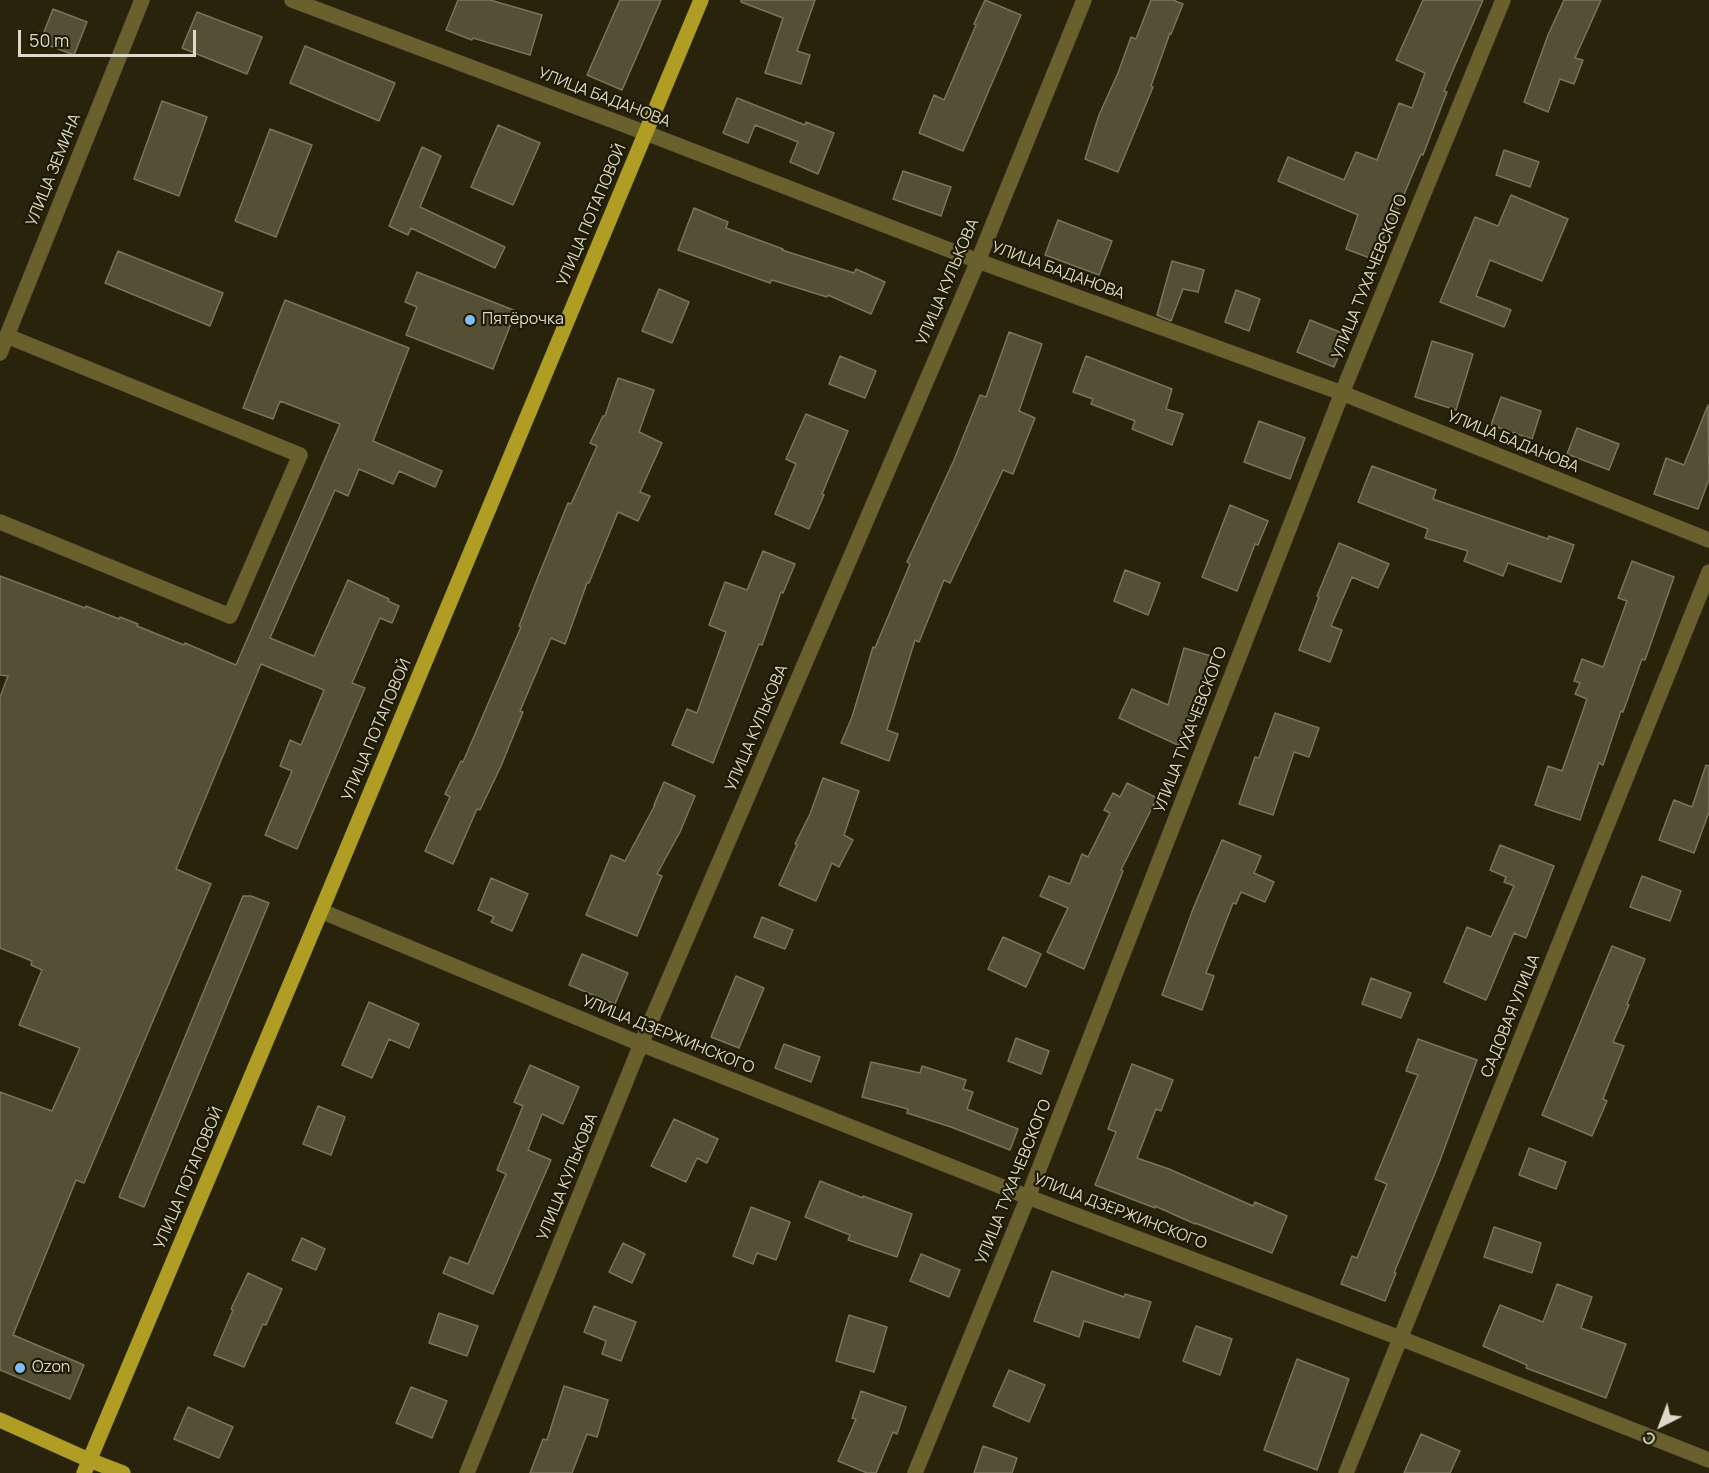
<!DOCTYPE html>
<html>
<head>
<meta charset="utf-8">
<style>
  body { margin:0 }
  #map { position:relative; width:1709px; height:1473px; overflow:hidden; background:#28230a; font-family:Manrope,sans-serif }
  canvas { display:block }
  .north { position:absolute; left:1631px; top:1395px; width:60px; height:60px; -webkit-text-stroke:4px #1e1a02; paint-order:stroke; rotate:222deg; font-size:16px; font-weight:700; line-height:24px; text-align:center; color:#dbd9ca }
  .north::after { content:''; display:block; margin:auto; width:21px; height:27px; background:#dbd9ca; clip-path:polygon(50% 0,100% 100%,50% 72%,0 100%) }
  .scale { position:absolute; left:18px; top:30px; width:178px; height:27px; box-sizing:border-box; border:3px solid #dbd9ca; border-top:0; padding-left:8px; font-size:18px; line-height:21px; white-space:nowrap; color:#dbd9ca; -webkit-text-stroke:4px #1e1a02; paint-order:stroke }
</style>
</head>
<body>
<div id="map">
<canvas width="1709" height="1473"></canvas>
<div class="north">С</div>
<div class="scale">50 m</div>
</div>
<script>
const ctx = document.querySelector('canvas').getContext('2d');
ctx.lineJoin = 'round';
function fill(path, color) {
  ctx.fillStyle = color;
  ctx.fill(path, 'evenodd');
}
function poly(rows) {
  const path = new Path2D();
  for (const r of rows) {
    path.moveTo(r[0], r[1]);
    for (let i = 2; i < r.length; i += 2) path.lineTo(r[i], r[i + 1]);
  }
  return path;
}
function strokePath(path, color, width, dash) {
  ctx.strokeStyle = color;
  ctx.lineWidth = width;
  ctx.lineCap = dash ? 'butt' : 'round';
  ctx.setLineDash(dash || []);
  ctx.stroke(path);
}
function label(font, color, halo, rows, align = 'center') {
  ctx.font = font + ' Manrope,sans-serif';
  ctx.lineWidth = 4.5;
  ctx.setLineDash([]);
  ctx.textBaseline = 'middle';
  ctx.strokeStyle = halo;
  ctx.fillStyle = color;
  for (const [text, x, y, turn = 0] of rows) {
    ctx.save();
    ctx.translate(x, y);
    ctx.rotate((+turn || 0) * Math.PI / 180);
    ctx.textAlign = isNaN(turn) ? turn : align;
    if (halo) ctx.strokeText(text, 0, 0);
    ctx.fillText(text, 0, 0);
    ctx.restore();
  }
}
const building = poly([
  [458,0,490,0,542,15,530,55,473,38,472,40,446,30,458,0],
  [620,0,661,0,622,90,587,75,620,0],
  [741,0,815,0,797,51,810,55,801,84,765,73,783,18,741,2,741,0],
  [985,0,1021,15,963,151,919,133,934,95,944,100,976,25,974,24,985,0],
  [1151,0,1173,0,1183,4,1171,34,1170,33,1151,86,1153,87,1118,172,1085,159,1099,115,1118,73,1131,37,1136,39,1151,0],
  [1423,0,1483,0,1444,91,1447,92,1423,155,1421,154,1390,228,1388,227,1375,260,1346,249,1358,215,1278,181,1288,157,1344,180,1356,152,1377,160,1399,103,1412,108,1425,73,1396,60,1423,0],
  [1564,0,1601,0,1575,58,1583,60,1574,84,1560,79,1548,112,1524,102,1548,35,1564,0],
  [53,9,87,22,74,55,40,42,53,9],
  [197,12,262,37,247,74,182,48,197,12],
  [305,46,395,83,379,121,290,83,305,46],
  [737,98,805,125,806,122,834,133,818,174,790,162,798,142,755,125,748,143,723,133,737,98],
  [162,101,207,117,179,196,134,179,162,101],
  [498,125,540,143,513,205,471,187,498,125],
  [270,129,312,145,276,237,235,221,270,129],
  [422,147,441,156,420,207,505,247,495,268,411,228,408,235,389,226,422,147],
  [1504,150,1539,162,1530,187,1496,175,1504,150],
  [903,171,951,187,941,216,893,199,903,171],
  [1511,195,1568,219,1542,281,1490,260,1476,296,1511,310,1504,327,1440,302,1475,217,1498,226,1511,195],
  [694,208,728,222,726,228,783,249,782,250,854,273,856,269,885,282,871,314,828,295,827,297,772,280,770,283,678,250,694,208],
  [1058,220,1112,241,1099,275,1045,255,1058,220],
  [118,251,223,293,210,326,105,283,118,251],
  [1172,261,1204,270,1198,292,1183,289,1171,321,1157,315,1172,261],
  [417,272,516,311,493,369,406,335,417,307,405,302,417,272],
  [659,289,689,302,672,343,642,331,659,289],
  [1236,290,1260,299,1249,331,1225,322,1236,290],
  [285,300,409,348,373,441,442,471,435,487,399,471,393,484,359,469,348,496,335,490,270,638,314,656,348,580,389,599,388,601,399,606,392,623,380,618,352,683,365,688,297,849,265,835,292,771,280,766,290,740,301,745,324,690,261,664,176,869,211,884,84,1183,76,1180,13,1335,84,1365,70,1399,0,1370,0,1092,52,1111,80,1048,19,1025,42,970,31,965,32,961,0,948,0,697,8,676,0,675,0,576,85,608,86,606,119,619,120,617,138,624,137,626,184,645,185,643,236,665,340,424,280,401,273,419,243,408,285,300],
  [1310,320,1347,335,1334,367,1297,352,1310,320],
  [1009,332,1042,344,1019,411,1035,418,1013,474,1003,470,950,583,944,580,919,642,915,640,887,730,898,734,889,761,841,743,852,717,873,647,875,648,910,564,907,562,954,460,980,395,986,397,1009,332],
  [1432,341,1473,354,1456,410,1415,397,1432,341],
  [840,356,876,371,865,398,829,384,840,356],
  [1086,356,1172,389,1166,409,1183,414,1172,445,1132,429,1135,421,1091,404,1093,399,1073,392,1086,356],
  [618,378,654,390,639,432,662,443,640,492,650,496,638,521,618,512,589,583,587,583,565,644,551,638,520,711,523,712,501,766,480,810,477,809,453,864,425,851,450,797,445,794,461,761,463,762,521,627,519,626,538,577,568,503,571,504,597,446,590,443,603,416,605,416,618,378],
  [1501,397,1541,411,1532,439,1491,425,1501,397],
  [1708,405,1709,479,1698,509,1654,494,1666,458,1684,465,1708,405],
  [806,414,848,431,822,494,824,495,809,529,775,514,796,464,786,459,806,414],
  [1259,421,1305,438,1290,479,1244,462,1259,421],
  [1577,428,1619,444,1609,470,1567,454,1577,428],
  [1372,466,1436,490,1433,499,1548,539,1549,536,1574,545,1561,582,1508,563,1503,576,1464,561,1468,551,1425,538,1428,529,1358,502,1372,466],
  [1230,505,1268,521,1258,545,1255,544,1237,591,1202,577,1230,505],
  [1339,543,1389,564,1378,588,1352,577,1331,626,1342,630,1330,662,1299,650,1319,597,1317,596,1339,543],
  [763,551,795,564,783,593,781,592,762,645,759,644,713,763,672,745,687,709,697,713,726,632,709,625,725,582,747,590,763,551],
  [1632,561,1674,577,1645,660,1642,659,1623,712,1621,711,1603,765,1599,763,1580,820,1535,805,1548,766,1562,771,1587,699,1575,694,1580,683,1574,681,1582,659,1603,667,1627,601,1618,598,1632,561],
  [1125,570,1160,583,1148,615,1114,601,1125,570],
  [1184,648,1211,656,1193,718,1180,746,1119,718,1132,689,1168,705,1184,648],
  [1275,713,1319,728,1309,757,1294,752,1273,815,1239,804,1255,757,1259,758,1275,713],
  [1706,765,1709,766,1709,812,1694,853,1659,840,1674,800,1692,807,1706,765],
  [823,778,859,791,844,835,853,840,839,867,832,863,816,901,779,885,797,845,795,844,810,814,823,778],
  [664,782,695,796,680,832,657,874,662,876,637,936,586,915,611,855,625,861,655,805,654,805,664,782],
  [1127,783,1157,798,1121,870,1123,871,1084,969,1047,952,1068,908,1040,896,1049,876,1070,884,1082,854,1088,857,1110,813,1104,810,1113,793,1120,797,1127,783],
  [1222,840,1261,856,1254,873,1274,882,1265,902,1241,892,1236,904,1233,903,1206,973,1214,976,1202,1010,1162,995,1193,909,1222,840],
  [1500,845,1554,866,1526,938,1514,933,1486,1000,1444,982,1467,927,1491,937,1514,886,1504,882,1506,877,1490,870,1500,845],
  [1642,876,1681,891,1670,921,1630,907,1642,876],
  [491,878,528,894,512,931,491,922,494,917,478,910,491,878],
  [243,896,251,896,269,903,144,1207,119,1197,243,896],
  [762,917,793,930,785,949,754,937,762,917],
  [1003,937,1041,954,1026,987,988,969,1003,937],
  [1612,946,1645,959,1627,1004,1629,1005,1613,1042,1624,1046,1603,1099,1607,1101,1592,1136,1542,1115,1612,946],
  [582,954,628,973,615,1004,569,985,582,954],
  [736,976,764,988,739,1048,711,1037,736,976],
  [1371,978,1411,993,1401,1018,1362,1004,1371,978],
  [369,1002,419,1024,409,1048,389,1039,372,1078,342,1065,369,1002],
  [1016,1038,1049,1051,1041,1074,1008,1061,1016,1038],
  [1418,1039,1477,1060,1439,1163,1394,1273,1396,1273,1385,1301,1341,1284,1352,1256,1357,1258,1387,1184,1375,1179,1418,1075,1406,1071,1418,1039],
  [784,1044,820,1057,811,1082,775,1068,784,1044],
  [871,1062,920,1073,922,1066,966,1080,963,1089,973,1092,967,1109,1018,1129,1010,1150,951,1127,907,1113,908,1109,862,1097,871,1062],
  [1132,1064,1173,1080,1161,1111,1156,1109,1137,1158,1169,1169,1253,1206,1255,1202,1287,1216,1272,1253,1195,1223,1195,1224,1155,1206,1155,1208,1095,1185,1116,1132,1108,1129,1132,1064],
  [530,1065,579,1087,563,1124,542,1114,528,1150,551,1160,493,1294,443,1273,450,1257,468,1264,506,1174,497,1170,523,1106,514,1102,530,1065],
  [318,1106,345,1117,331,1155,303,1144,318,1106],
  [674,1119,718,1139,707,1163,697,1158,686,1182,651,1166,674,1119],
  [1529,1148,1566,1162,1556,1189,1519,1175,1529,1148],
  [820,1181,863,1198,863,1196,912,1214,897,1257,848,1240,850,1235,805,1217,820,1181],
  [751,1207,790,1222,776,1260,757,1253,753,1264,733,1256,751,1207],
  [1494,1227,1541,1243,1532,1273,1484,1257,1494,1227],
  [302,1238,325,1249,316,1270,292,1260,302,1238],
  [623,1243,645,1254,632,1283,609,1272,623,1243],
  [921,1254,960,1270,949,1297,910,1281,921,1254],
  [1052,1271,1124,1297,1125,1294,1151,1302,1139,1338,1084,1321,1079,1337,1034,1321,1052,1271],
  [248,1273,282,1289,266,1325,263,1324,244,1367,214,1355,233,1310,231,1309,248,1273],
  [1557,1284,1592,1297,1581,1328,1626,1344,1606,1398,1526,1368,1527,1365,1483,1346,1500,1305,1543,1322,1557,1284],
  [594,1306,636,1322,621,1361,602,1354,606,1341,584,1332,594,1306],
  [439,1313,478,1326,467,1356,429,1343,439,1313],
  [849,1315,887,1327,874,1372,836,1361,849,1315],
  [1196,1326,1232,1339,1220,1375,1183,1361,1196,1326],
  [1297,1359,1349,1379,1317,1470,1264,1450,1297,1359],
  [1009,1370,1045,1385,1029,1422,993,1406,1009,1370],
  [564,1386,608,1400,597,1437,587,1434,572,1473,530,1473,543,1439,547,1440,564,1386],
  [411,1387,447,1401,432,1438,396,1423,411,1387],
  [861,1391,906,1407,897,1434,893,1432,876,1473,867,1473,838,1461,856,1419,852,1418,861,1391],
  [188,1407,233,1427,219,1458,174,1439,188,1407],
  [1421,1434,1460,1451,1450,1473,1404,1473,1421,1434],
  [983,1446,1017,1458,1012,1473,974,1473,983,1446]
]);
const minor = poly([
  [292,0,646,133,978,261,1342,393,1709,540],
  [0,353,142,0],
  [0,522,230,616,300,455,7,336],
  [321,911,641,1044,1028,1197,1400,1338,1709,1460],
  [467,1473,641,1044,978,261,1084,0],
  [915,1473,1028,1197,1342,393,1503,0],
  [1346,1473,1709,572]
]);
const major = poly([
  [0,1420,89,1460,123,1473],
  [84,1473,321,911,701,0]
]);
const markers = [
  [470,320,6,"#80bdfa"],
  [20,1368,6,"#80bdfa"]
];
const streetNames = [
  ["УЛИЦА БАДАНОВА",604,98,21],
  ["УЛИЦА ЗЕМИНА",54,170,-68],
  ["УЛИЦА ПОТАПОВОЙ",592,215,-67],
  ["УЛИЦА БАДАНОВА",1058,271,20],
  ["УЛИЦА ТУХАЧЕВСКОГО",1370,277,-68],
  ["УЛИЦА КУЛЬКОВА",948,282,-67],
  ["УЛИЦА БАДАНОВА",1513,442,22],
  ["УЛИЦА КУЛЬКОВА",757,728,-67],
  ["УЛИЦА ПОТАПОВОЙ",377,730,-67],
  ["УЛИЦА ТУХАЧЕВСКОГО",1191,730,-69],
  ["САДОВАЯ УЛИЦА",1511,1016,-68],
  ["УЛИЦА ДЗЕРЖИНСКОГО",668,1035,22],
  ["УЛИЦА КУЛЬКОВА",568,1177,-68],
  ["УЛИЦА ПОТАПОВОЙ",189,1178,-67],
  ["УЛИЦА ТУХАЧЕВСКОГО",1014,1182,-68],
  ["УЛИЦА ДЗЕРЖИНСКОГО",1120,1212,21]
];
const poiNames = [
  ["Пятёрочка",482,320],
  ["Ozon",32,1368]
];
fill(building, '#544f35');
strokePath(building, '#79755a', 1.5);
strokePath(minor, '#454029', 16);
strokePath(major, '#454029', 16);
strokePath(minor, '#69602e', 15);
strokePath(major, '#b09d24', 15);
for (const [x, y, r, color] of markers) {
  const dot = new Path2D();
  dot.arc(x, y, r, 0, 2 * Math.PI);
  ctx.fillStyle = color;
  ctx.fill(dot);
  strokePath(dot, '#1e1a02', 2);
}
label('16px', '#dbd9ca', '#1e1a02', streetNames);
label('16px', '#dbd9ca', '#1e1a02', poiNames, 'left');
</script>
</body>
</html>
